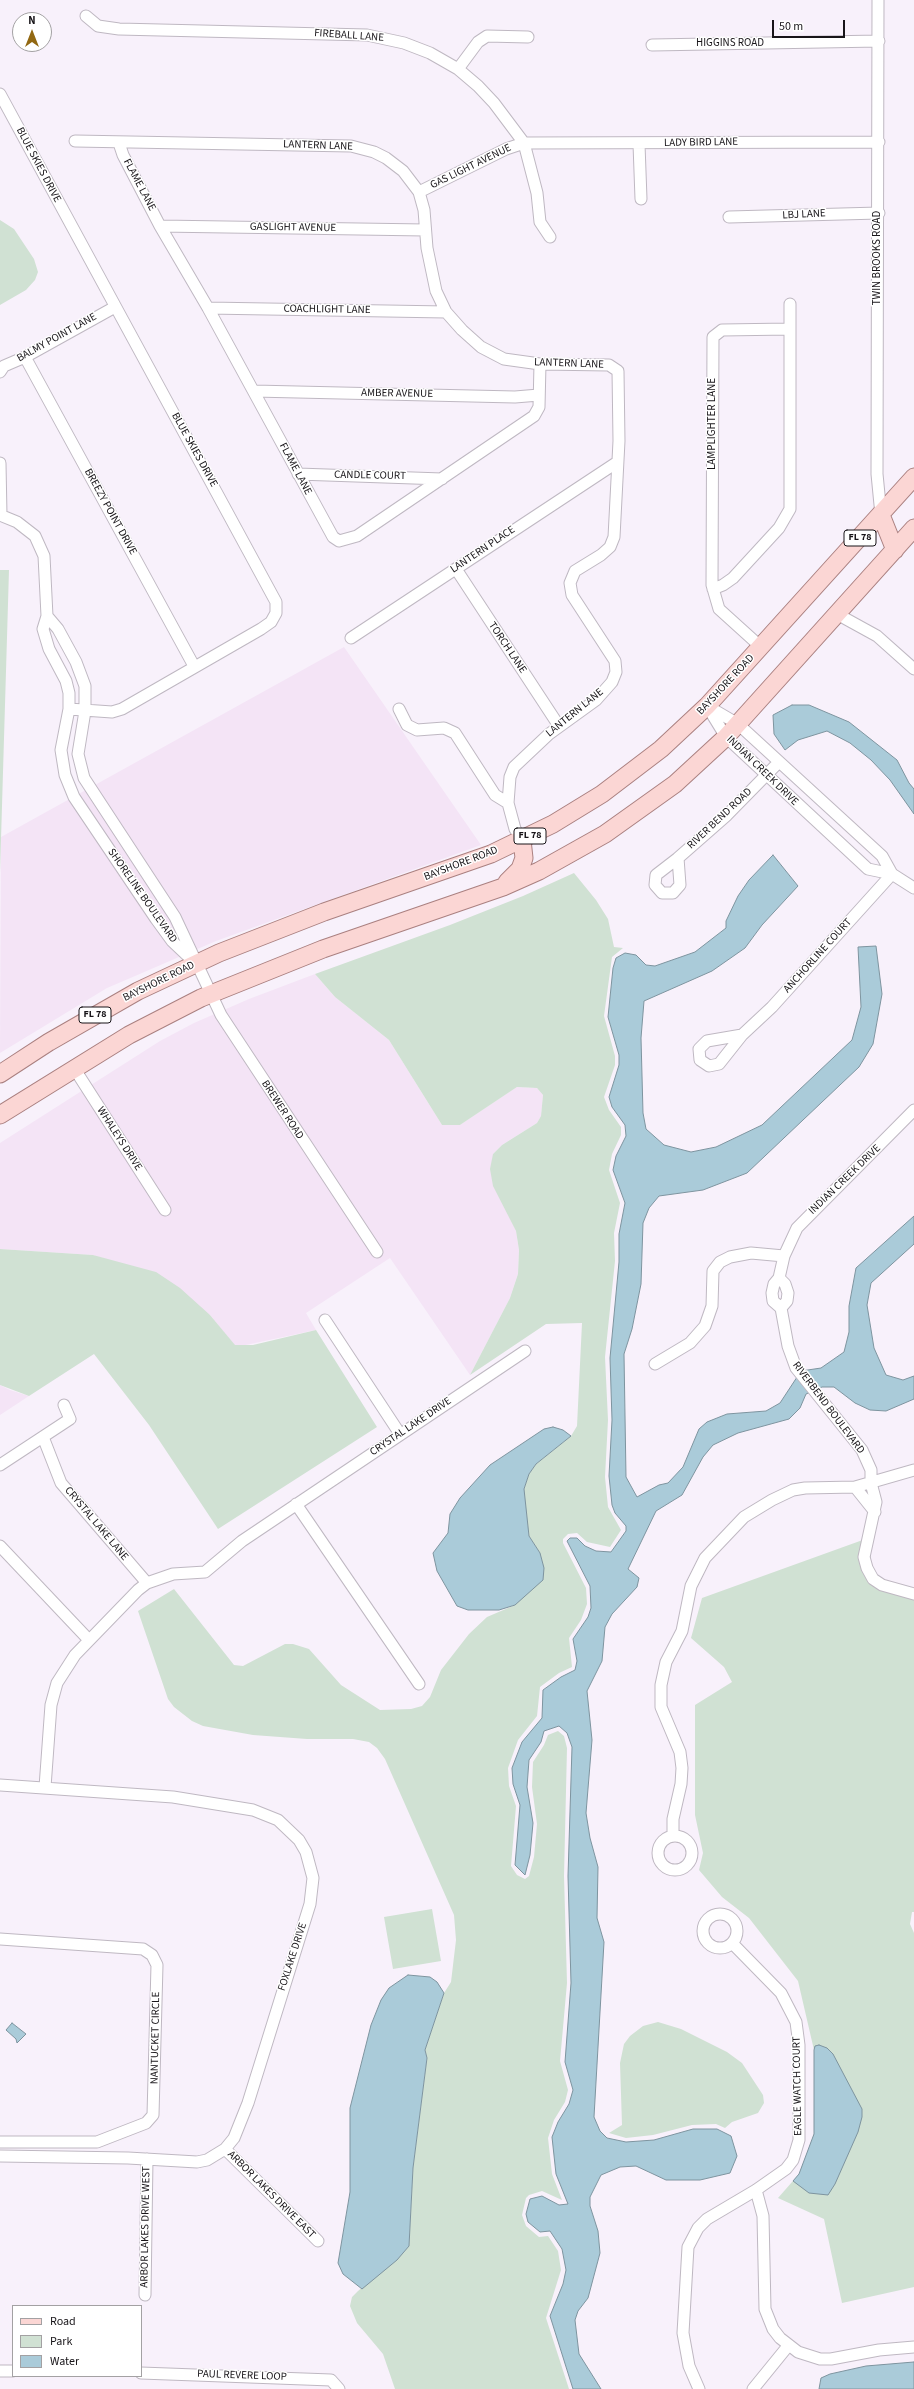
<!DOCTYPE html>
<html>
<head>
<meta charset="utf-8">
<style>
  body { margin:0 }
  #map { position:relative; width:914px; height:2389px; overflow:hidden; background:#f8f1fb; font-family:"Source Sans 3",sans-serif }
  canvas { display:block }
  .legend { position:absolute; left:12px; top:2305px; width:130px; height:72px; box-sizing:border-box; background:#fff; border:1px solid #a3a1a3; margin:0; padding:5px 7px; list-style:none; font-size:12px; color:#181519 }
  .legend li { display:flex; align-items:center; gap:8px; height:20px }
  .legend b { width:20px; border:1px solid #a3a1a3 }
  .north { position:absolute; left:12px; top:12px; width:40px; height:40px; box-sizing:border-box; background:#fff; border:1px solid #a3a1a3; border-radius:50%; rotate:0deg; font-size:11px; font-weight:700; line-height:16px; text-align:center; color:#181519 }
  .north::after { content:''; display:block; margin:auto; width:14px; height:18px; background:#926812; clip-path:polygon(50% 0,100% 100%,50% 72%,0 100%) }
  .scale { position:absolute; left:772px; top:20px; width:73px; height:18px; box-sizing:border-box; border:2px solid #181519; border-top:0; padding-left:5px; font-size:12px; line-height:14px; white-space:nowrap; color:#181519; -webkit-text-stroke:3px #fff; paint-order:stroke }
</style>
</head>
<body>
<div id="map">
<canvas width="914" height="2389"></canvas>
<ul class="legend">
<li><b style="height:5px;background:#fbd6d4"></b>Road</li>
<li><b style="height:11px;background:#d0e1d3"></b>Park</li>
<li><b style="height:11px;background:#aacbd9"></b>Water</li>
</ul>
<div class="north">N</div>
<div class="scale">50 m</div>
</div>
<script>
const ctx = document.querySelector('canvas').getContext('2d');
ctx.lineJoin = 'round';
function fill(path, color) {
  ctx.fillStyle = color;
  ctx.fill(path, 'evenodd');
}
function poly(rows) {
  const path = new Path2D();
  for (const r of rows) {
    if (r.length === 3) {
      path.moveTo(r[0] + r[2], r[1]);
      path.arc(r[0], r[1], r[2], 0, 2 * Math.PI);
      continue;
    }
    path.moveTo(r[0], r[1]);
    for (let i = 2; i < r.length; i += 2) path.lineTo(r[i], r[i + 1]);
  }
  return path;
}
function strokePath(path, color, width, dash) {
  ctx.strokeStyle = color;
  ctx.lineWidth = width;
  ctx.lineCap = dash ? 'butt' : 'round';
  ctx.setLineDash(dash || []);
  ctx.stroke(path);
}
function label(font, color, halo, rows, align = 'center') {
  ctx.font = font + ' "Source Sans 3",sans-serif';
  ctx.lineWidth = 3;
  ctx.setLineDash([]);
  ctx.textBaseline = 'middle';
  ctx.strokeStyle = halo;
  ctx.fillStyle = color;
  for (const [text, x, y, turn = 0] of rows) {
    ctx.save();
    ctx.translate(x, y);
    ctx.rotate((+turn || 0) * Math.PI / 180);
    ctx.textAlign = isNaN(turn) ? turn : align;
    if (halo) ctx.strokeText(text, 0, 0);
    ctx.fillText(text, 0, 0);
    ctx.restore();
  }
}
const commercial = poly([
  [344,647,481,845,216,941,142,973,107,988,0,1053,1,837],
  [315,974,335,997,389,1040,442,1125,460,1125,517,1087,537,1088,543,1095,541,1116,537,1123,502,1145,493,1154,508,1213,516,1231,519,1250,518,1274,510,1298,470,1375,390,1258,306,1313,316,1330,241,1346,234,1345,210,1315,93,1255,0,1249,0,1143,160,1041,194,1023,249,999],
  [0,1385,10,1390,29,1396,0,1415]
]);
const green = poly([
  [0,220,14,229,34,259,38,272,35,280,26,290,0,305],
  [0,570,9,570,0,873],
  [574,873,596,900,608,919,614,947,623,948,612,957,604,1016,615,1056,615,1065,604,1097,609,1110,621,1127,621,1135,612,1154,609,1170,620,1203,614,1233,615,1261,605,1357,608,1420,605,1477,608,1507,621,1530,610,1547,587,1542,577,1533,568,1534,563,1539,563,1543,586,1588,587,1604,581,1620,569,1638,572,1667,559,1673,540,1687,537,1716,518,1740,508,1768,509,1786,516,1806,511,1866,517,1875,525,1879,529,1876,534,1857,537,1824,532,1787,533,1762,544,1745,548,1735,558,1731,564,1736,567,1748,564,1876,567,1983,560,2061,568,2090,565,2102,554,2120,548,2138,552,2174,562,2200,542,2191,529,2195,526,2198,522,2215,526,2226,539,2237,548,2236,558,2251,561,2270,546,2318,569,2389,395,2389,383,2354,357,2323,350,2306,352,2297,358,2291,409,2246,413,2168,427,2058,425,2050,444,1993,451,1982,456,1940,454,1915,385,1759,377,1748,369,1742,353,1739,307,1739,253,1735,203,1726,192,1721,174,1707,168,1699,138,1611,174,1589,234,1665,243,1666,285,1644,293,1644,309,1649,341,1685,380,1710,411,1709,422,1706,430,1697,441,1670,469,1634,487,1617,515,1605,540,1553,529,1536,524,1504,524,1489,529,1474,536,1464,571,1436,577,1426,582,1323,546,1324,470,1375,510,1298,518,1274,519,1250,516,1231,493,1186,490,1169,493,1154,502,1145,537,1123,541,1116,543,1095,537,1088,517,1087,460,1125,442,1125,389,1040,335,997,315,974,450,925,523,896],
  [0,1249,93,1255,156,1272,180,1288,210,1315,235,1345,253,1345,316,1330,377,1427,218,1529,149,1425,94,1354,29,1396,0,1385],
  [871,1537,871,1564,875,1574,884,1582,914,1591,914,1912,912,1912,910,1924,914,1933,914,2287,842,2303,824,2219,778,2198,799,2174,814,2134,814,2050,798,1981,749,1918,722,1897,699,1870,703,1853,695,1815,695,1705,732,1682,724,1667,691,1638,702,1598],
  [432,1909,441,1961,393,1969,384,1917],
  [658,2022,681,2029,727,2052,742,2063,763,2095,764,2103,758,2113,732,2122,725,2128,716,2124,692,2125,653,2135,626,2138,609,2133,622,2125,620,2063,624,2044,630,2036,643,2026]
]);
const water = poly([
  [792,705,809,705,849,722,897,760,909,783,914,789,914,814,890,780,871,760,850,743,827,731,798,740,785,750,774,734,773,715,792,705],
  [773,855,798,886,762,925,745,948,712,971,644,1001,641,1038,643,1113,646,1129,664,1145,691,1152,716,1147,762,1125,852,1040,861,1007,858,947,876,946,882,994,873,1044,859,1067,747,1173,703,1190,659,1196,649,1208,643,1223,641,1284,632,1329,624,1354,626,1477,637,1497,659,1485,668,1483,683,1467,699,1429,707,1422,727,1414,766,1411,780,1403,801,1371,821,1368,844,1352,849,1332,849,1306,856,1268,914,1216,914,1244,871,1283,867,1305,874,1348,886,1375,903,1380,914,1376,914,1399,886,1411,870,1410,855,1403,834,1387,822,1387,806,1394,800,1408,789,1419,738,1433,713,1445,703,1457,682,1495,656,1511,628,1569,639,1578,637,1587,612,1614,605,1627,602,1661,587,1691,592,1740,586,1813,590,1838,598,1867,597,1918,604,1942,594,2117,600,2131,607,2138,626,2142,654,2140,693,2129,717,2129,731,2136,737,2156,730,2173,700,2180,666,2180,636,2166,620,2167,601,2175,590,2197,590,2206,598,2231,600,2253,588,2298,578,2311,575,2320,579,2354,601,2389,573,2389,550,2316,563,2284,566,2270,562,2249,550,2231,540,2232,528,2222,526,2214,530,2199,542,2196,559,2205,568,2204,556,2174,552,2137,558,2122,569,2104,573,2090,565,2062,571,1983,568,1876,572,1747,567,1733,559,1726,544,1731,541,1742,529,1760,527,1787,533,1823,530,1855,525,1875,515,1865,520,1805,513,1784,512,1768,522,1742,542,1718,543,1690,561,1677,575,1670,577,1661,573,1639,588,1617,591,1608,590,1586,567,1541,570,1538,577,1538,585,1546,596,1551,611,1552,626,1531,626,1526,615,1513,612,1505,609,1476,612,1420,610,1358,619,1262,619,1234,625,1203,613,1170,616,1156,626,1136,625,1125,612,1107,609,1097,619,1065,619,1055,608,1017,613,968,616,958,625,953,636,955,646,965,655,966,695,952,726,928,726,921,738,896,749,880,773,855],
  [553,1427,563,1430,571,1436,536,1464,529,1474,524,1489,529,1536,540,1553,544,1568,543,1580,515,1605,499,1610,468,1610,457,1606,437,1571,433,1553,448,1533,450,1514,460,1498,490,1465,544,1429,553,1427],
  [408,1975,430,1977,437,1982,444,1993,425,2050,427,2058,413,2168,409,2246,397,2260,362,2289,343,2274,338,2263,350,2192,350,2108,371,2025,381,2000,389,1988,408,1975],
  [12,2023,26,2034,17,2043,16,2039,6,2030,12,2023],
  [819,2045,827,2048,833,2054,862,2109,862,2117,858,2132,835,2184,828,2195,809,2193,793,2181,799,2174,814,2134,814,2050,815,2046,819,2045],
  [914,2362,914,2389,819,2389,821,2378,830,2374,866,2366,914,2362]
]);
const minor = poly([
  [878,0,877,474,881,515],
  [86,16,98,26,119,29,367,35,404,43,430,53,458,69,478,86,494,103,524,143,537,193,540,222,550,237],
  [652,45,879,41],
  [458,69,478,42,487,36,528,37],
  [0,94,276,602,276,613,271,622,261,629,122,709,112,712,69,709],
  [75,141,351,146,374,152,386,158,403,171,419,192,424,210,427,248,436,291,446,312,462,330,481,347,504,359,540,364,609,365,618,371,619,441,614,537,610,547,601,555,575,571,570,583,572,595,615,661,616,672,612,682,596,700,549,734,514,767,510,777,508,803,515,829,522,840],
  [119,143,123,155,160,226,208,308,333,537,339,541,357,536,534,416,539,407,540,364],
  [639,144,641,199],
  [419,192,506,149,524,143,879,142],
  [729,217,879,213],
  [160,226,425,230],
  [208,308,446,312],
  [25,357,194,666],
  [0,372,4,366,25,357,115,307],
  [254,391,515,397,539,395],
  [0,463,1,515],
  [298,474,442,479],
  [0,515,17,522,35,536,44,556,47,616,43,629,49,649,66,681,69,693,69,709,61,750,65,775,74,797,156,919,172,941,191,959],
  [456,569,559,726],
  [713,589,723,585,733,578,779,528,790,509,790,304],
  [837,614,877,636,914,669],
  [47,616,58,629,76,662,85,686,85,711,78,754,84,778,175,917,221,1015,377,1252],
  [351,638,616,463],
  [761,647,719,609,712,585,713,337,722,330,789,329],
  [707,706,726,737,868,869,892,874,914,888],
  [709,707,738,724,882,856,892,874],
  [399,709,407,725,417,730,444,728,455,733,495,795,508,803],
  [678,858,727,815,779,762],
  [678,858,680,885,673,893,662,893,655,885,656,875,678,858],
  [742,1035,772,1007,892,874],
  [742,1035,719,1064,709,1066,700,1060,699,1049,707,1041,742,1035],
  [74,1068,165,1210],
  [914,1110,797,1228,784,1256,779,1278,774,1284,772,1293,773,1301,781,1308,788,1346,796,1368,862,1450,871,1470,871,1483,876,1502,864,1557,867,1568,873,1579,882,1585,914,1594],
  [779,1278,785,1284,788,1293,787,1301,781,1308],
  [325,1320,400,1434],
  [655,1364,690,1343,705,1326,712,1306,713,1271,720,1262,730,1257,751,1253,784,1256],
  [43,1437,61,1483,147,1583],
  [0,1465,70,1419,64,1405],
  [855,1487,875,1512],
  [296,1504,419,1684],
  [0,1546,89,1640],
  [0,1785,173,1797,253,1810,278,1820,299,1840,306,1852,313,1878,310,1904,248,2103,234,2138,225,2149,207,2160,197,2162,128,2158,0,2156],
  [45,1787,51,1705,57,1683,75,1655,138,1590,147,1583,173,1574,205,1572,242,1541,525,1351],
  [673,1835,673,1819,681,1784,682,1768,680,1752,661,1707,661,1685,666,1662,682,1631,691,1586,705,1558,744,1517,772,1500,793,1490,805,1488,855,1487,914,1470],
  [675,1853,17],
  [720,1931,17],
  [0,1939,143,1949,152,1955,157,1965,153,2115,146,2123,97,2142,0,2142],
  [225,2149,318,2241],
  [756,2190,763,2216,765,2309,773,2329,780,2338,798,2352,820,2359,831,2359,879,2350,914,2347],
  [145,2295,147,2159],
  [0,2371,13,2371],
  [141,2373,331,2380,339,2389],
  [699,2389,689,2366,683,2333,688,2247,698,2228,707,2219,756,2190,786,2169,793,2160,799,2140,799,2045,796,2022,781,1993,732,1943],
  [753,2389,788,2346]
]);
const primary = poly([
  [881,515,895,550],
  [507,882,520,869,524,858,522,840],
  [0,1074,49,1042,138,991,219,953,324,912,491,854,553,824,602,794,661,749,707,706,914,477],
  [0,1115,129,1035,201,998,323,949,503,887,539,871,605,834,675,784,726,737,914,528]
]);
const shields = [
  [860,538,32],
  [530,836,32],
  [95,1015,32]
];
const shieldNames = [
  ["FL 78",860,538],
  ["FL 78",530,836],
  ["FL 78",95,1015]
];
const streetNames = [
  ["FIREBALL LANE",349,36,4],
  ["HIGGINS ROAD",730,44],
  ["LADY BIRD LANE",701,143,-1],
  ["LANTERN LANE",318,146,2],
  ["BLUE SKIES DRIVE",38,165,62],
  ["GAS LIGHT AVENUE",471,167,-26],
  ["FLAME LANE",139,185,62],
  ["LBJ LANE",804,215,-3],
  ["GASLIGHT AVENUE",293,228,1],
  ["TWIN BROOKS ROAD",878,258,-90],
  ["COACHLIGHT LANE",327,310,1],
  ["BALMY POINT LANE",57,338,-29],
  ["LANTERN LANE",569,364,2],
  ["AMBER AVENUE",397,394,1],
  ["LAMPLIGHTER LANE",713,424,-90],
  ["BLUE SKIES DRIVE",194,450,61],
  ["FLAME LANE",295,469,62],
  ["CANDLE COURT",370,476,1],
  ["BREEZY POINT DRIVE",110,512,61],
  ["LANTERN PLACE",483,550,-34],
  ["TORCH LANE",507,648,56],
  ["BAYSHORE ROAD",726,685,-47],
  ["LANTERN LANE",575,713,-39],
  ["INDIAN CREEK DRIVE",762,771,44],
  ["RIVER BEND ROAD",720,819,-43],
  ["BAYSHORE ROAD",461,864,-21],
  ["SHORELINE BOULEVARD",142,896,55],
  ["ANCHORLINE COURT",818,956,-48],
  ["BAYSHORE ROAD",159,982,-26],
  ["BREWER ROAD",282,1110,57],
  ["WHALEYS DRIVE",119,1139,57],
  ["INDIAN CREEK DRIVE",845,1180,-44],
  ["RIVERBEND BOULEVARD",828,1408,53],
  ["CRYSTAL LAKE DRIVE",411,1427,-34],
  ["CRYSTAL LAKE LANE",96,1524,50],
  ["FOXLAKE DRIVE",293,1957,-72],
  ["NANTUCKET CIRCLE",156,2038,-89],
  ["EAGLE WATCH COURT",798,2086,-91],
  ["ARBOR LAKES DRIVE EAST",271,2195,45],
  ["ARBOR LAKES DRIVE WEST",146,2227,-89],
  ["PAUL REVERE LOOP",242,2376,2]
];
fill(commercial, '#f4e4f6');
fill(green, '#d0e1d3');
fill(water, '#aacbd9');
strokePath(water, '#7e949f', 1);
strokePath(minor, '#bfb8c2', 13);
strokePath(primary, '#aa8080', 19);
strokePath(minor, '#fff', 11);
strokePath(primary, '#fbd6d4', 17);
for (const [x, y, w] of shields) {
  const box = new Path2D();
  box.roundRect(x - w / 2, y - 8, w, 16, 3);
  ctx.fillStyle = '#fff';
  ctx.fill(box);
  strokePath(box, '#181519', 1);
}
label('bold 10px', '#181519', null, shieldNames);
label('11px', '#181519', '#fff', streetNames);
</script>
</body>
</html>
